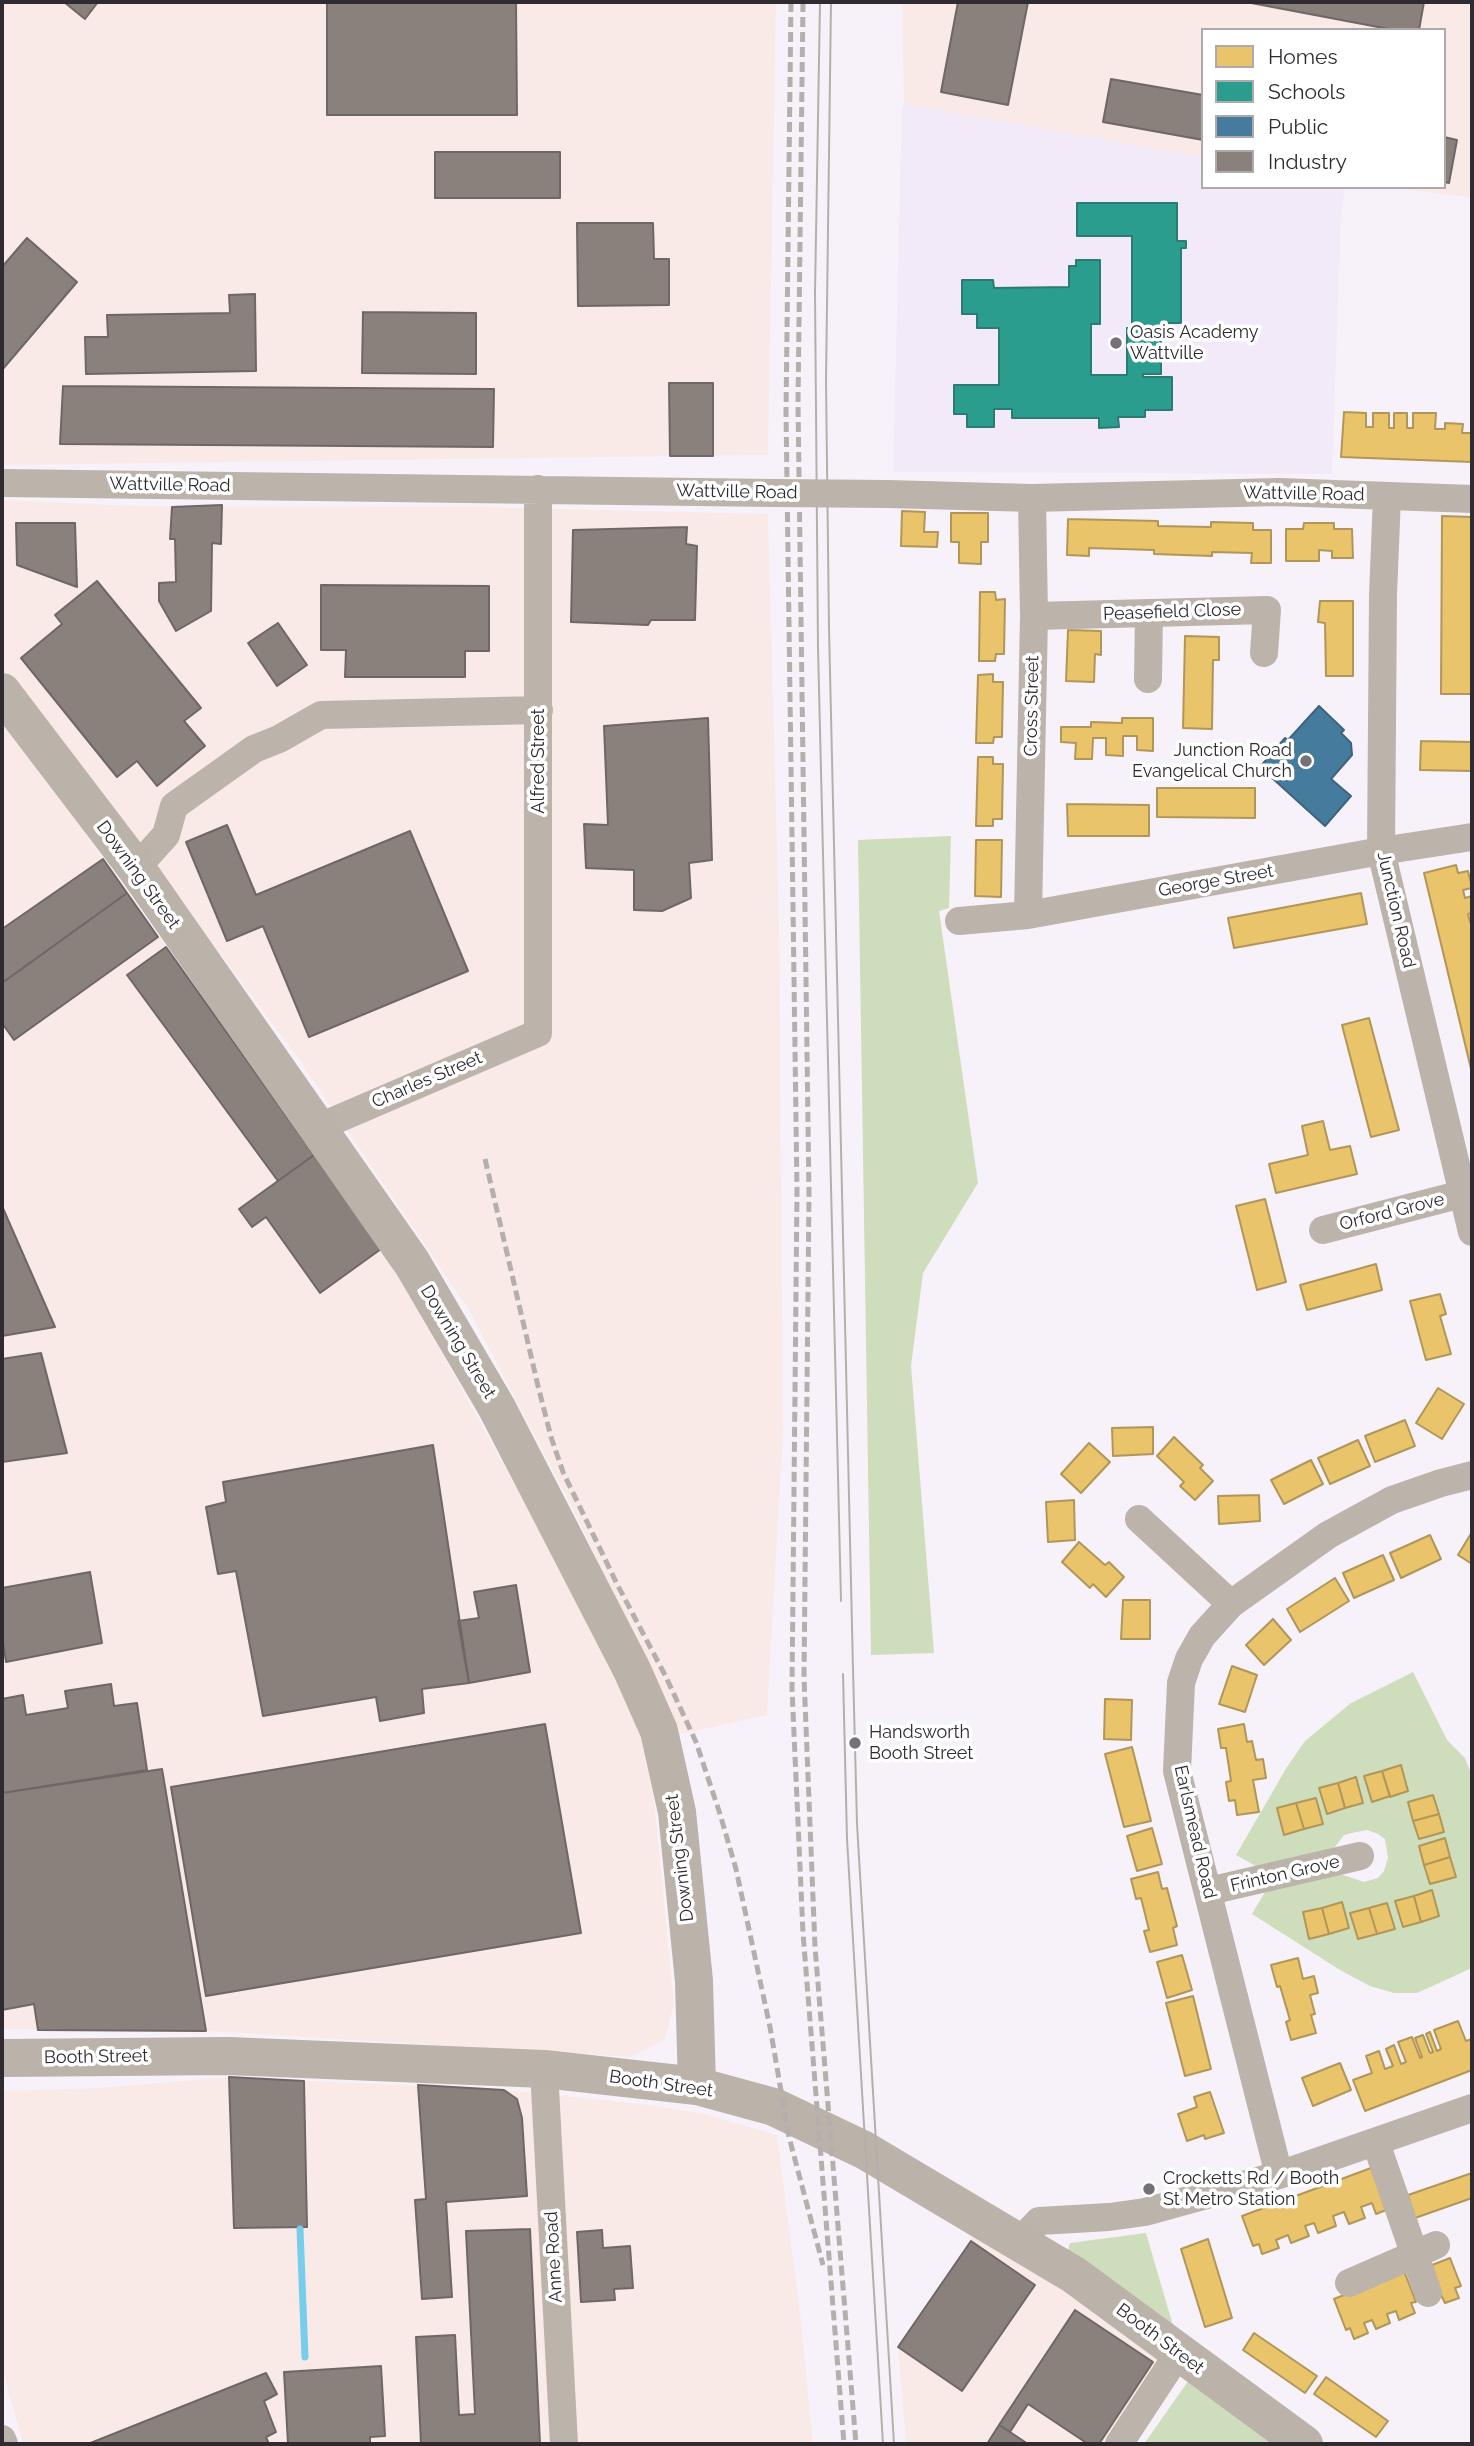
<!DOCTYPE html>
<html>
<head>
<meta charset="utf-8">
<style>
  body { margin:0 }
  #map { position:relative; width:1474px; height:2446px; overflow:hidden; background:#f7f2fa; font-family:Raleway,sans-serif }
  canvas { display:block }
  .frame { position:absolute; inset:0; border:4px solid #2f2b31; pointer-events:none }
  .legend { position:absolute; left:1201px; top:28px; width:245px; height:161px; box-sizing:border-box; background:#fff; border:2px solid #acaaad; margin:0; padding:9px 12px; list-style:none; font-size:21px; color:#2f2b31 }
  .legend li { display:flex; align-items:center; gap:14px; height:35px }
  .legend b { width:35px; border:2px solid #acaaad }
</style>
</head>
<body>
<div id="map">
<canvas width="1474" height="2446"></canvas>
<div class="frame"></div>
<ul class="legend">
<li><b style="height:19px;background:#e9c46a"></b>Homes</li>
<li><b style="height:19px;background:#2a9d8f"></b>Schools</li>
<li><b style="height:19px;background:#457b9d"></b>Public</li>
<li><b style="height:19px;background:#8a817c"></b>Industry</li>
</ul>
</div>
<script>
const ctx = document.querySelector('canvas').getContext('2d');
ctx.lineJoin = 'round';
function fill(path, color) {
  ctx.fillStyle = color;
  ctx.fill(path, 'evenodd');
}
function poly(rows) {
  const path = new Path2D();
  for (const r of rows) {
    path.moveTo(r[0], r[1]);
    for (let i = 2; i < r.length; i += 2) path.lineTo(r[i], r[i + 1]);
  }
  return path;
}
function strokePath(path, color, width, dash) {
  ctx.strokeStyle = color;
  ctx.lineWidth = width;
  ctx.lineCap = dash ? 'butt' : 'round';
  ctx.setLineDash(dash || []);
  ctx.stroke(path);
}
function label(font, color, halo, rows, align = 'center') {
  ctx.font = font + ' Raleway,sans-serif';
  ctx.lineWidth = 7;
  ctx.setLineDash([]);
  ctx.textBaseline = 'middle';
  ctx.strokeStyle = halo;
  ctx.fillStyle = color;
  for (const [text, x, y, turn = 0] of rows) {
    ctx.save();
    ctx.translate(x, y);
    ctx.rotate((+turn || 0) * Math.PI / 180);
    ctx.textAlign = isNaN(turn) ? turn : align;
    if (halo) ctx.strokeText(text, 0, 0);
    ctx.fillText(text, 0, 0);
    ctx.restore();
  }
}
const built = poly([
  [904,104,1203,157,1203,187,1345,187,1341,214,1332,474,893,472,902,108]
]);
const industrial = poly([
  [2,2,776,2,768,455,2,465],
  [902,2,1472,2,1472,198,1387,187,1444,187,1444,30,1203,30,1203,157,904,104],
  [2,500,135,506,480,507,768,514,779,921,783,1432,767,1715,681,1734,570,1503,469,1310,298,1058,170,886,2,670],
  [2,724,46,778,381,1249,430,1331,540,1531,648,1741,674,2004,665,2039,631,2057,206,2031,2,2029],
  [229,2077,504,2090,650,2105,704,2114,777,2135,801,2320,813,2444,23,2444,2,2367,2,2091,98,2088],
  [979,2227,1162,2361,1103,2444,906,2444,898,2347]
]);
const green = poly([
  [951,836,949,908,939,911,978,1183,923,1273,911,1366,934,1653,871,1655,858,840],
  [1413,1672,1447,1740,1465,1758,1472,1776,1472,1968,1417,1993,1394,1993,1370,1986,1340,1970,1252,1914,1265,1892,1337,1873,1364,1882,1378,1878,1384,1871,1388,1858,1385,1839,1378,1834,1367,1830,1352,1833,1344,1835,1331,1852,1263,1870,1236,1855,1287,1767,1305,1741,1351,1703],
  [1146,2233,1174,2329,1067,2254,1070,2243],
  [1189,2380,1283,2444,1144,2444]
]);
const homes = poly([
  [1344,412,1366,413,1366,427,1373,427,1373,413,1389,413,1389,428,1394,428,1394,413,1407,413,1407,428,1413,428,1413,413,1436,413,1435,429,1445,429,1445,423,1463,424,1462,433,1471,433,1472,423,1472,462,1341,457,1344,412],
  [902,511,925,512,924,532,938,532,937,547,901,546,902,511],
  [951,513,988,513,988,542,981,542,981,564,959,563,959,542,951,542,951,513],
  [1442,516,1472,517,1471,694,1441,694,1442,516],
  [1068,519,1158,521,1158,526,1211,527,1211,522,1253,523,1253,530,1271,530,1271,563,1251,563,1252,553,1212,552,1212,556,1154,554,1154,550,1089,548,1089,556,1067,555,1068,519],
  [1304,523,1334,523,1334,529,1352,529,1353,558,1332,558,1332,551,1319,550,1319,561,1286,561,1286,529,1303,529,1304,523],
  [980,592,995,592,996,600,1005,599,1004,654,996,654,995,661,979,661,980,592],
  [1320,601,1353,601,1353,676,1326,676,1325,623,1318,622,1320,601],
  [1068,630,1101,631,1101,655,1095,654,1094,682,1066,681,1068,630],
  [1185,636,1219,637,1219,660,1213,660,1212,729,1183,728,1185,636],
  [993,674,993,682,1003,682,1002,737,994,737,993,743,976,743,978,675,993,674],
  [1122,718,1153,718,1153,751,1137,750,1137,736,1123,736,1123,756,1106,755,1106,738,1093,738,1092,759,1075,759,1076,743,1061,742,1061,727,1091,727,1091,722,1122,723,1122,718],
  [1421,741,1472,742,1472,771,1420,770,1421,741],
  [978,757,993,757,993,764,1003,764,1002,819,993,819,993,826,976,826,978,757],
  [1157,788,1255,788,1255,818,1157,817,1157,788],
  [1067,804,1149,805,1149,836,1068,836,1067,804],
  [976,840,1002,840,1001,897,975,896,976,840],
  [1456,865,1458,873,1468,871,1472,888,1463,890,1465,898,1472,896,1472,913,1468,914,1470,922,1472,921,1472,1073,1424,873,1456,865],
  [1361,893,1367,924,1234,948,1228,918,1361,893],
  [1369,1018,1399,1130,1371,1137,1342,1025,1369,1018],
  [1323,1121,1330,1150,1350,1146,1357,1174,1276,1193,1269,1164,1308,1155,1302,1126,1323,1121],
  [1265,1199,1286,1282,1257,1290,1236,1206,1265,1199],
  [1376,1264,1382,1290,1307,1310,1300,1285,1376,1264],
  [1440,1294,1446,1314,1440,1316,1451,1354,1426,1360,1410,1301,1440,1294],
  [1438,1388,1464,1404,1442,1439,1416,1423,1438,1388],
  [1405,1420,1415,1446,1375,1462,1365,1436,1405,1420],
  [1153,1427,1153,1454,1113,1456,1112,1428,1153,1427],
  [1174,1437,1203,1465,1200,1468,1213,1481,1195,1500,1180,1486,1184,1482,1157,1456,1174,1437],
  [1358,1440,1370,1466,1330,1484,1318,1458,1358,1440],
  [1089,1443,1110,1462,1081,1493,1061,1474,1089,1443],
  [1311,1460,1323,1484,1284,1504,1271,1480,1311,1460],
  [1259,1495,1260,1521,1219,1524,1218,1496,1259,1495],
  [1074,1500,1075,1540,1048,1542,1046,1502,1074,1500],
  [1472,1532,1472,1564,1458,1555,1472,1532],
  [1430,1535,1441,1559,1401,1578,1390,1553,1430,1535],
  [1079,1542,1105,1565,1109,1562,1124,1577,1106,1597,1093,1584,1090,1588,1062,1562,1079,1542],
  [1383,1555,1394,1580,1354,1598,1343,1573,1383,1555],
  [1335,1578,1349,1601,1300,1632,1287,1609,1335,1578],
  [1123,1600,1150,1600,1150,1639,1121,1639,1123,1600],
  [1273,1619,1291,1640,1264,1665,1246,1645,1273,1619],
  [1232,1666,1257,1675,1245,1712,1219,1704,1232,1666],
  [1105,1699,1132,1700,1131,1740,1104,1739,1105,1699],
  [1244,1724,1247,1742,1252,1741,1256,1760,1263,1759,1266,1778,1253,1780,1259,1812,1237,1815,1235,1800,1229,1801,1226,1782,1231,1781,1226,1748,1221,1748,1218,1729,1244,1724],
  [1132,1747,1151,1821,1124,1827,1105,1754,1132,1747],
  [1401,1765,1408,1791,1390,1797,1382,1771,1401,1765],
  [1382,1771,1390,1796,1372,1802,1364,1776,1382,1771],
  [1356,1777,1363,1803,1345,1808,1338,1783,1356,1777],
  [1338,1783,1345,1808,1327,1814,1319,1788,1338,1783],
  [1433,1795,1439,1814,1413,1821,1408,1802,1433,1795],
  [1316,1798,1323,1824,1304,1829,1296,1803,1316,1798],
  [1296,1803,1304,1829,1284,1835,1277,1808,1296,1803],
  [1439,1814,1444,1832,1419,1839,1413,1821,1439,1814],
  [1152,1828,1162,1864,1137,1871,1127,1836,1152,1828],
  [1445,1838,1450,1857,1424,1865,1419,1846,1445,1838],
  [1450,1857,1456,1877,1430,1884,1424,1865,1450,1857],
  [1158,1872,1162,1889,1167,1888,1177,1926,1173,1928,1177,1945,1150,1952,1144,1931,1149,1930,1141,1898,1136,1899,1131,1879,1158,1872],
  [1432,1890,1439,1916,1421,1922,1414,1896,1432,1890],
  [1414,1896,1421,1922,1403,1927,1395,1901,1414,1896],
  [1342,1902,1349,1928,1329,1934,1322,1908,1342,1902],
  [1387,1903,1395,1929,1377,1934,1369,1908,1387,1903],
  [1322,1908,1329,1934,1309,1939,1303,1912,1322,1908],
  [1369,1908,1377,1934,1358,1939,1350,1913,1369,1908],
  [1182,1955,1192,1990,1167,1998,1157,1962,1182,1955],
  [1298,1958,1303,1979,1314,1976,1318,1993,1310,1995,1315,2014,1311,2015,1316,2033,1291,2040,1286,2022,1290,2020,1280,1986,1277,1987,1271,1965,1298,1958],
  [1193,1996,1211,2069,1185,2076,1166,2003,1193,1996],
  [1458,2021,1466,2041,1472,2039,1472,2070,1365,2111,1353,2080,1372,2073,1366,2056,1379,2051,1385,2069,1393,2066,1386,2049,1394,2045,1401,2064,1406,2062,1398,2042,1412,2037,1420,2058,1422,2057,1415,2038,1423,2035,1430,2053,1433,2052,1426,2034,1430,2032,1437,2051,1441,2049,1434,2030,1458,2021],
  [1340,2063,1351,2090,1313,2106,1302,2078,1340,2063],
  [1210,2092,1224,2133,1205,2139,1204,2135,1187,2141,1178,2114,1197,2107,1194,2097,1210,2092],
  [1371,2168,1386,2210,1376,2214,1372,2203,1361,2207,1365,2218,1349,2224,1344,2212,1333,2216,1336,2226,1318,2233,1314,2223,1305,2226,1309,2236,1291,2243,1288,2235,1276,2240,1279,2248,1262,2254,1259,2244,1253,2246,1242,2216,1371,2168],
  [1472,2173,1472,2198,1415,2218,1408,2195,1472,2173],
  [1208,2239,1232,2318,1205,2327,1181,2249,1208,2239],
  [1450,2258,1461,2286,1455,2288,1459,2298,1445,2303,1427,2267,1450,2258],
  [1404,2271,1416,2302,1411,2303,1415,2313,1399,2320,1396,2311,1387,2314,1390,2323,1376,2329,1372,2320,1364,2323,1368,2333,1354,2339,1350,2328,1346,2330,1334,2299,1404,2271],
  [1254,2333,1317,2376,1305,2393,1243,2350,1254,2333],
  [1326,2377,1388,2421,1376,2437,1314,2394,1326,2377]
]);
const schools = poly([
  [1077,203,1177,203,1177,241,1186,241,1186,248,1181,248,1181,323,1161,323,1161,374,1143,374,1143,377,1172,377,1172,410,1145,410,1145,417,1118,417,1119,427,1099,428,1099,418,1012,418,1012,409,994,409,994,427,967,427,967,414,954,414,954,385,999,385,999,328,977,328,977,314,962,314,962,280,993,280,994,288,1069,287,1069,266,1076,266,1076,260,1100,260,1100,324,1091,324,1091,375,1127,375,1127,328,1132,328,1132,236,1077,236,1077,203]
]);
const public = poly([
  [1319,706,1344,730,1341,733,1351,743,1352,755,1331,779,1351,796,1325,826,1260,767,1285,738,1288,740,1319,706]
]);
const industry = poly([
  [64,2,98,2,85,19,64,2],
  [327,2,516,2,517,115,327,115,327,2],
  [958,2,1028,2,1008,105,941,92,958,2],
  [1246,2,1424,2,1419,30,1394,30,1246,2],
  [1111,79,1203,95,1203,140,1103,122,1111,79],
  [1444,137,1457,140,1449,183,1444,182,1444,137],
  [435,152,560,152,560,198,435,198,435,152],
  [577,223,653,223,654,259,669,259,669,305,578,306,577,223],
  [27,238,77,282,2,370,2,267,27,238],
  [255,294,256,371,86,374,85,337,108,337,107,315,230,313,229,295,255,294],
  [363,312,476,313,476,374,362,373,363,312],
  [669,383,713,383,713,456,670,456,669,383],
  [63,386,494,389,493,447,60,444,63,386],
  [222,505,221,544,212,543,211,611,176,631,159,601,159,583,176,582,175,539,170,539,172,507,222,505],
  [16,523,75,523,77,587,17,565,16,523],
  [687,527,686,544,697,546,695,620,651,620,648,625,571,622,573,530,687,527],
  [97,581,201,708,184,721,205,746,157,786,137,761,117,777,21,658,62,624,55,615,97,581],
  [321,585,489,586,489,651,465,651,465,677,345,677,346,650,321,650,321,585],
  [278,623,307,665,277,686,248,643,278,623],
  [708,718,712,860,689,863,691,898,662,911,634,910,634,870,586,868,584,824,608,825,604,726,708,718],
  [227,825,256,895,410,831,468,971,309,1037,263,926,227,941,186,842,227,825],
  [103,859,127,893,2,983,2,929,103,859],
  [127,893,158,937,14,1040,2,1023,2,983,127,893],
  [166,947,314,1155,278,1181,127,975,166,947],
  [314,1155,381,1249,320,1293,266,1217,252,1227,239,1209,314,1155],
  [2,1206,55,1327,2,1336,2,1206],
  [41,1353,67,1453,2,1462,2,1359,41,1353],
  [433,1445,469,1683,422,1689,424,1713,380,1721,376,1697,263,1716,236,1571,218,1574,206,1507,226,1502,223,1482,433,1445],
  [90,1572,102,1643,6,1662,2,1636,2,1588,90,1572],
  [516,1585,530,1672,469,1683,458,1621,479,1618,474,1592,516,1585],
  [111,1684,114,1706,137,1703,147,1770,2,1793,2,1699,23,1695,26,1715,68,1708,65,1691,111,1684],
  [545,1724,581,1933,206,1996,171,1787,545,1724],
  [162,1769,206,2031,38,2030,34,2004,2,2010,2,1793,162,1769],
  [229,2077,304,2081,307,2227,234,2228,229,2077],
  [418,2085,504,2090,517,2099,522,2118,527,2196,446,2202,452,2297,422,2299,415,2200,426,2199,418,2085],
  [530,2229,540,2444,421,2444,416,2337,455,2335,459,2415,475,2414,466,2231,530,2229],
  [602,2230,603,2248,630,2246,633,2288,614,2289,615,2300,581,2302,577,2232,602,2230],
  [971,2241,1035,2285,962,2391,898,2347,971,2241],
  [1075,2310,1153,2362,1099,2444,1088,2444,1028,2404,1010,2432,999,2425,1075,2310],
  [381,2366,385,2436,370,2437,370,2444,288,2444,284,2372,381,2366],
  [266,2373,277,2394,264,2401,276,2432,266,2437,269,2444,88,2444,266,2373],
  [999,2425,1010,2432,1028,2444,987,2444,999,2425]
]);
const stream = poly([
  [300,2229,305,2357]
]);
const street = poly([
  [2,483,774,493],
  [888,494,1032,498,1279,492,1472,499],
  [1387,496,1383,595,1381,851,1472,1232],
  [1034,616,1267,610,1264,653],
  [1148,679,1149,613],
  [136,868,166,835,174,806,254,749,279,739,321,715,539,710],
  [1028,915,1034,616,1032,498],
  [959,921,1028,915,1381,851,1472,837],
  [317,1128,538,1033,538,489],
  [1323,1230,1462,1194],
  [1139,1519,1231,1604],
  [1209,1891,1360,1856],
  [544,2069,564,2444],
  [1376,2143,1428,2293],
  [1279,2175,1177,1771,1181,1683,1189,1659,1202,1636,1231,1604,1328,1535,1392,1500,1441,1483,1472,1475],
  [1019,2242,1039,2221,1109,2217,1145,2212,1279,2175,1472,2108],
  [1349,2283,1436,2245],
  [2,2439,4,2444],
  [1119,2444,1178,2354]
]);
const secondary = poly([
  [2,692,136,868,412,1263,497,1408,632,1670,659,1731,677,1812,694,1981,697,2086],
  [2,2058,229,2056,544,2069,697,2086,774,2107,864,2150,1074,2275,1304,2444]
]);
const tram = poly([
  [820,2,815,293,818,647,841,1601],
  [831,2,826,381,829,628,853,1669,857,1824,894,2444],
  [843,1674,847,1839,883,2444]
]);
const rail = poly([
  [791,2,786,412,797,1191,792,1689,803,1933,844,2444],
  [803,2,798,403,809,1195,804,1677,815,1947,856,2444],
  [485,1159,538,1386,551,1437,563,1472,617,1584,666,1677,696,1742,720,1814,736,1869,770,2027,789,2137,823,2265]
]);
const streetBridge = poly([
  [774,493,888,494]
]);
const markers = [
  [1116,343,7,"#757177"],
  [1306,761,7,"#757177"],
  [855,1743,7,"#757177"],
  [1149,2189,7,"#757177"]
];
const poiNames = [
  ["Oasis Academy",1130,333],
  ["Wattville",1130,354],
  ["Junction Road",1292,751,"right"],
  ["Evangelical Church",1292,772,"right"],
  ["Handsworth",869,1733],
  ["Booth Street",869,1754],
  ["Crocketts Rd / Booth",1163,2179],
  ["St Metro Station",1163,2200]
];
const streetNames = [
  ["Wattville Road",170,485,1],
  ["Wattville Road",737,492,1],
  ["Wattville Road",1304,494,1],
  ["Peasefield Close",1172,612,-2],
  ["Cross Street",1032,706,-89],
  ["Alfred Street",539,761,-90],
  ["Downing Street",138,875,54],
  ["George Street",1216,881,-10],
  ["Junction Road",1396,910,77],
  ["Charles Street",427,1080,-23],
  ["Orford Grove",1392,1212,-14],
  ["Downing Street",458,1342,59],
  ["Earlsmead Road",1195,1832,77],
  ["Downing Street",680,1858,-97],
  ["Frinton Grove",1285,1874,-13],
  ["Booth Street",96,2057,-1],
  ["Booth Street",661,2084,8],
  ["Anne Road",554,2257,-93],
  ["Booth Street",1160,2339,37]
];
fill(built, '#f2e9f9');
fill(industrial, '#f9eae8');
fill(green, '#ceddbb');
fill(homes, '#e9c46a');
strokePath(homes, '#b19659', 2);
fill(schools, '#2a9d8f');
strokePath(schools, '#2c7b73', 2);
fill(public, '#457b9d');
strokePath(public, '#3e637d', 2);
fill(industry, '#8a817c');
strokePath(industry, '#6f6766', 2);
strokePath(stream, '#77ceeb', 7);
strokePath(street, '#bcb3aa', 28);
strokePath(secondary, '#bbb2aa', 38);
strokePath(tram, '#b5afac', 2);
strokePath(rail, '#b5afac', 5, [10, 5]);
strokePath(streetBridge, '#bcb3aa', 28);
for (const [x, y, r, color] of markers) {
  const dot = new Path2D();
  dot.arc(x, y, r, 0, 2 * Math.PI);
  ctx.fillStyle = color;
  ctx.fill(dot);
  strokePath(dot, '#fff', 2.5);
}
label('18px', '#2f2b31', '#fff', poiNames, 'left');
label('18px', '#2f2b31', '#fff', streetNames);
</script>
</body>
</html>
